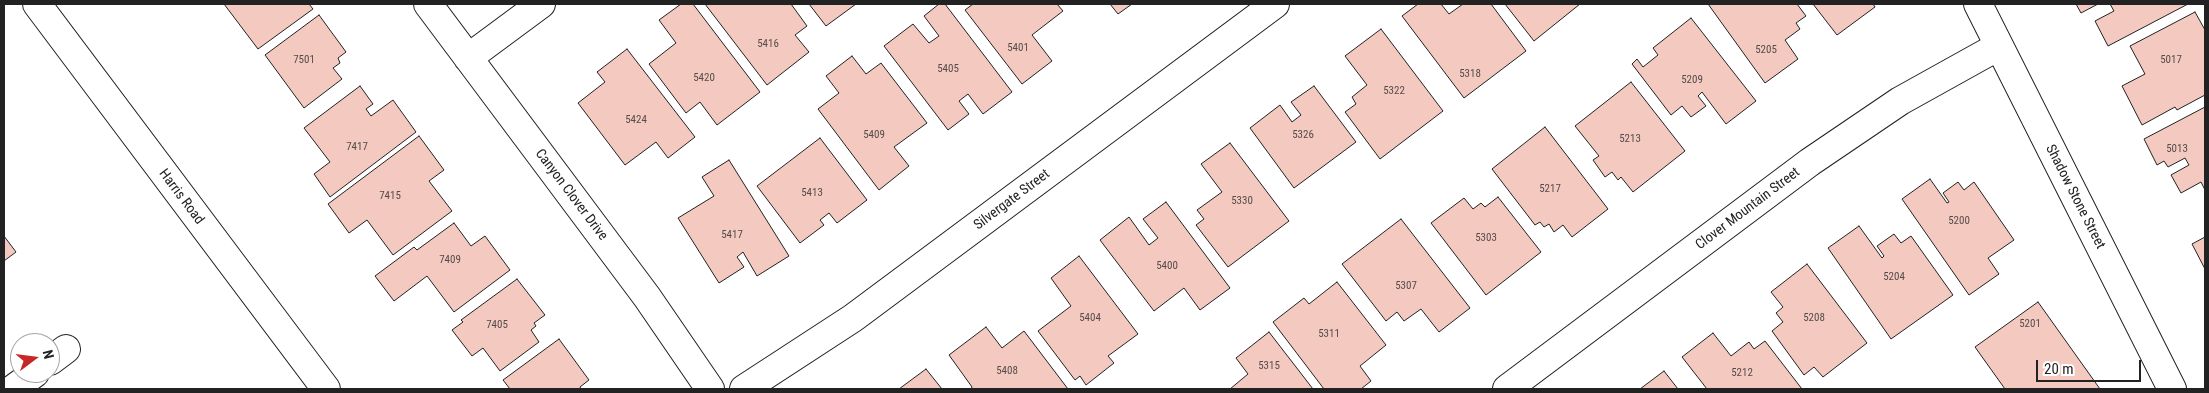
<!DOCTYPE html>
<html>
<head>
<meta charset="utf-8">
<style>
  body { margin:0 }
  #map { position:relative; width:2209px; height:393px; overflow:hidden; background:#fff; font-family:"Roboto Condensed",sans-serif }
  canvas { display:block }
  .frame { position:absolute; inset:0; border:5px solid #222; pointer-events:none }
  .north { position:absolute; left:10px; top:333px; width:50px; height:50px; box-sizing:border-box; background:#fff; border:1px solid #a7a7a7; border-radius:50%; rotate:75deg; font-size:14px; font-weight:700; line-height:20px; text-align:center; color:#222 }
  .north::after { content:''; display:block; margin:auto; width:18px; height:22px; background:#c62828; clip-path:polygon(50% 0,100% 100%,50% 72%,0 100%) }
  .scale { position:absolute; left:2036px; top:360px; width:105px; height:22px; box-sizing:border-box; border:2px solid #222; border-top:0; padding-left:6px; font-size:15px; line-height:18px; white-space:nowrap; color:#222; -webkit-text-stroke:4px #fff; paint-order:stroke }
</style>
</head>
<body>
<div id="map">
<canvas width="2209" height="393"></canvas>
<div class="frame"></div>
<div class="north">N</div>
<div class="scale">20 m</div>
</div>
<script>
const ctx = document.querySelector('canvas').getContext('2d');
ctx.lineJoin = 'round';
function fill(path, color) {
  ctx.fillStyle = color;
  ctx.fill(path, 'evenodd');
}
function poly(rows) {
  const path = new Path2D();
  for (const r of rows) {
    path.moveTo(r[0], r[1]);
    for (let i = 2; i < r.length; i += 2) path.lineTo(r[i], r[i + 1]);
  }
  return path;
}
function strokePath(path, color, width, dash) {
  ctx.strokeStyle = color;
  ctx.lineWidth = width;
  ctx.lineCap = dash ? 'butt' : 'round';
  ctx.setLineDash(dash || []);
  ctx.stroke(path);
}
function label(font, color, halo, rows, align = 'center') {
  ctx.font = font + ' "Roboto Condensed",sans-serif';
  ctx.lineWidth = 4;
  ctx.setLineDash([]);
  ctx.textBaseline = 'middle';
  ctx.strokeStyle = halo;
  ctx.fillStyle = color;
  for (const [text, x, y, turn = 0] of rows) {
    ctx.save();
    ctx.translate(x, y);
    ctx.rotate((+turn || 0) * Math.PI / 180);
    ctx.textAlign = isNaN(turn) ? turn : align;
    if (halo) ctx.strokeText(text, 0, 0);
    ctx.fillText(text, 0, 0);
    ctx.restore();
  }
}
const building = poly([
  [224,4,309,4,313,9,258,49,224,4],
  [681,4,693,4,760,92,717,125,700,102,686,113,649,64,676,43,659,20,681,4],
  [705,4,791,4,807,26,795,35,809,52,767,85,705,4],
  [809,4,856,4,826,26,809,4],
  [939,4,945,4,1012,92,983,114,968,94,959,101,969,114,948,130,884,46,913,24,929,43,939,36,924,16,939,4],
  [973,4,1057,4,1063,11,1032,35,1052,61,1022,84,965,10,973,4],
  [1110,4,1132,4,1118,14,1110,4],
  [1418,4,1441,4,1449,14,1463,4,1491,4,1526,51,1464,98,1402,16,1418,4],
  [1505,4,1580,4,1534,41,1505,4],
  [1708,4,1797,4,1806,16,1796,23,1800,29,1785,40,1798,59,1765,83,1708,4],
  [1813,4,1873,4,1875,7,1837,35,1813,4],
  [2076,4,2098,4,2081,13,2076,4],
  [2110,4,2188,4,2108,46,2095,21,2114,11,2110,4],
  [2195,12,2205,30,2205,95,2177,110,2175,107,2142,125,2122,86,2145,74,2130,46,2195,12],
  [319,15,346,52,338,58,340,63,333,68,342,79,304,108,265,55,319,15],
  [1691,18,1756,101,1726,124,1702,92,1698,96,1706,106,1691,117,1682,106,1671,115,1632,64,1637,59,1643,67,1658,55,1653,48,1691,18],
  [1381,29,1443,111,1380,159,1345,112,1356,104,1352,97,1367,85,1345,56,1381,29],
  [627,49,695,137,668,158,656,142,625,165,578,103,605,82,597,72,627,49],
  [852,56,866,74,881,63,927,123,894,147,909,166,879,190,818,109,839,93,826,76,852,56],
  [1631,82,1685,151,1633,192,1621,177,1618,180,1612,172,1605,177,1593,160,1599,156,1575,126,1631,82],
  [360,86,373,104,366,109,371,116,393,100,416,132,330,197,314,174,330,162,304,128,360,86],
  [1314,86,1356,142,1294,188,1250,128,1280,105,1292,122,1301,115,1291,102,1314,86],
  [2205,107,2205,190,2201,182,2181,193,2171,175,2189,165,2185,158,2168,167,2164,161,2157,165,2144,139,2205,107],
  [1545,127,1608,209,1572,237,1563,225,1554,232,1549,224,1544,227,1540,222,1535,225,1492,169,1545,127],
  [419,136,444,170,429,181,452,211,393,255,367,220,349,233,328,204,419,136],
  [820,138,867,200,837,223,829,213,820,220,824,225,800,243,757,186,820,138],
  [1230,143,1289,221,1228,267,1196,225,1204,219,1197,210,1222,192,1201,164,1230,143],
  [729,160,789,256,757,276,743,252,737,257,744,267,719,283,678,218,714,196,702,177,729,160],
  [1930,179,1947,203,1949,202,1943,193,1958,182,1964,190,1974,182,2014,240,1988,258,1999,274,1969,295,1902,199,1930,179],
  [1498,197,1541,252,1486,295,1431,223,1464,198,1473,209,1481,203,1485,207,1498,197],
  [1166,202,1230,288,1200,310,1184,288,1154,311,1100,240,1129,217,1149,245,1158,238,1143,219,1166,202],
  [1401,219,1470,308,1439,332,1421,309,1404,321,1397,312,1386,321,1342,264,1401,219],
  [454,223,471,246,485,236,510,270,454,312,427,276,394,301,375,276,414,247,417,250,454,223],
  [1859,226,1882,258,1884,256,1877,246,1894,234,1901,243,1911,236,1953,295,1891,339,1828,248,1859,226],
  [4,236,16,252,4,261,4,236],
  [2205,237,2205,269,2192,244,2205,237],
  [1079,256,1138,334,1108,356,1114,363,1086,385,1080,376,1075,380,1038,331,1071,306,1051,278,1079,256],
  [1807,264,1867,343,1823,377,1814,367,1804,375,1772,331,1783,322,1776,313,1783,307,1771,292,1807,264],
  [517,279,545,315,534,323,536,326,531,330,539,342,500,371,483,348,472,356,452,330,463,322,461,320,517,279],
  [1337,282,1386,345,1360,366,1371,381,1361,389,1324,389,1273,322,1304,298,1309,304,1337,282],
  [2038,302,2100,389,2005,389,1975,347,2038,302],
  [986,327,1002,348,1024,331,1068,389,971,389,972,387,949,355,986,327],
  [1269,332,1313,389,1230,389,1248,374,1236,358,1269,332],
  [1713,333,1731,356,1749,342,1754,349,1765,341,1802,389,1707,389,1682,357,1713,333],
  [559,339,589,380,580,387,581,389,510,389,503,380,559,339],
  [926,369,942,389,899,389,926,369],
  [1664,371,1678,389,1640,389,1664,371]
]);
const street = poly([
  [428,4,647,297,710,389],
  [1978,4,2172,389],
  [468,58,541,4],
  [50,361,66,349],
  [13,389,35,373],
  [744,389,853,318,1275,4],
  [1507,389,1810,162,1900,101,1999,46]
]);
const secondary = poly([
  [37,4,326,389]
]);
const numberNames = [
  ["5416",768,44],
  ["5401",1018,48],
  ["5205",1766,50],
  ["7501",304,60],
  ["5017",2171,60],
  ["5405",948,69],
  ["5318",1470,74],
  ["5420",704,78],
  ["5209",1692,80],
  ["5322",1394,91],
  ["5424",636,120],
  ["5409",874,135],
  ["5326",1303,135],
  ["5213",1630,139],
  ["7417",357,147],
  ["5013",2177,149],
  ["5217",1550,189],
  ["5413",812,193],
  ["7415",390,196],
  ["5330",1242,201],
  ["5200",1959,221],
  ["5417",732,235],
  ["5303",1486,238],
  ["7409",450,260],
  ["5400",1167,266],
  ["5204",1894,277],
  ["5307",1406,286],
  ["5404",1090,318],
  ["5208",1814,318],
  ["5201",2030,324],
  ["7405",497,325],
  ["5311",1329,334],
  ["5315",1269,366],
  ["5408",1007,371],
  ["5212",1742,373]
];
const streetNames = [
  ["Canyon Clover Drive",571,195,53],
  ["Harris Road",181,197,53],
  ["Shadow Stone Street",2075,197,63],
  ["Silvergate Street",1012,200,-37],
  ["Clover Mountain Street",1748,209,-37]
];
fill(building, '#f3c9c0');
strokePath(building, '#222', 1);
strokePath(street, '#222', 30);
strokePath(secondary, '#222', 30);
strokePath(street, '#fff', 28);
strokePath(secondary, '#fff', 28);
label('11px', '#564c4a', null, numberNames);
label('14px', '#222', '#fff', streetNames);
</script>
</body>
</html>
